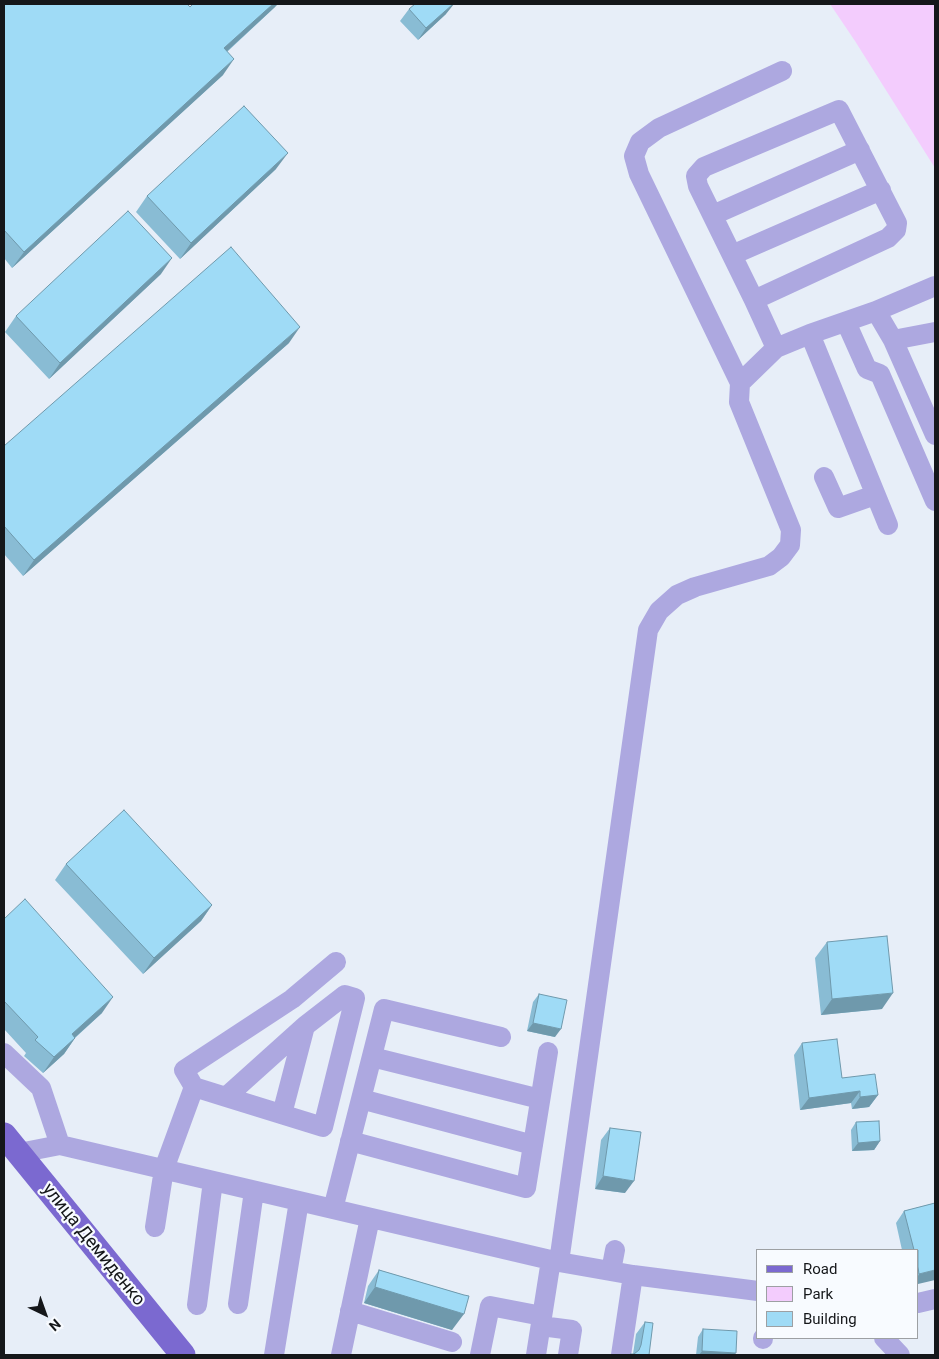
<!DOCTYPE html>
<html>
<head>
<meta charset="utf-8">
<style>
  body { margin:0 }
  #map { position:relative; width:939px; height:1359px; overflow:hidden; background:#e7eef8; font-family:Roboto,sans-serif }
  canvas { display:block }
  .frame { position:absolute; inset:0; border:5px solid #15171a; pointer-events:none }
  .legend { position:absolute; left:756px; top:1249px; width:162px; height:90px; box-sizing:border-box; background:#f8fbff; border:1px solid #9da0a3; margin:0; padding:6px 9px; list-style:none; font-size:15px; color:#15171a }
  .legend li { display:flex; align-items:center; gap:10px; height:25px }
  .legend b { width:25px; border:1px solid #9da0a3 }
  .north { position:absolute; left:20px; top:1289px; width:50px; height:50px; -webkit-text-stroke:4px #f8fbff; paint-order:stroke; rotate:138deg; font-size:14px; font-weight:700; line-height:20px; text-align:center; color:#15171a }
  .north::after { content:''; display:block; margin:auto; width:18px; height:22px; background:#15171a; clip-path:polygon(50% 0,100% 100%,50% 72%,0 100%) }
</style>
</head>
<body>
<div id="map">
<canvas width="939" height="1359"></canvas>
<div class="frame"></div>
<ul class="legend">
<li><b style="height:6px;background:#7b69d0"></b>Road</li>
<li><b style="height:14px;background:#f3ccfd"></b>Park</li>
<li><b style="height:14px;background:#9fdbf6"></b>Building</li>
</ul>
<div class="north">N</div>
</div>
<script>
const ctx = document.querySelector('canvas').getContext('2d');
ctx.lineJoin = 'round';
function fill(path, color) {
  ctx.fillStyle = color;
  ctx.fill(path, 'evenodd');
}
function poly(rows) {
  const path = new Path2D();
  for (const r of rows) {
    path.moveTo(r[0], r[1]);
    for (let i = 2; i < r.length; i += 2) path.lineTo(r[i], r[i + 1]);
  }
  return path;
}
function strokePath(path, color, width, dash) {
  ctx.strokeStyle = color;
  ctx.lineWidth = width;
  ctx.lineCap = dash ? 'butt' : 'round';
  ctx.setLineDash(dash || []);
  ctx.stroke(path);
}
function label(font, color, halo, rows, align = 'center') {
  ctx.font = font + ' Roboto,sans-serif';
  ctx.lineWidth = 4.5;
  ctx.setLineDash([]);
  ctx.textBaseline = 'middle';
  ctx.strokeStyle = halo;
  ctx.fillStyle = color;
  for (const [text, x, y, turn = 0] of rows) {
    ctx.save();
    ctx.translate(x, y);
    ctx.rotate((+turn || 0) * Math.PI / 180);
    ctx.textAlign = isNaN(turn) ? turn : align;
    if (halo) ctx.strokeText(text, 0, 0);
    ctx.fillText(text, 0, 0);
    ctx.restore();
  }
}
const green = poly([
  [830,4,935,4,935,168,855,41]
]);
const minor = poly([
  [713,215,860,150],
  [732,255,881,190],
  [754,300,888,238,896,230,897,223,839,110,704,167,696,176,698,186,754,300,776,348],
  [876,311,935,286],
  [846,322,867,369,880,374,935,501],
  [810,334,888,525],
  [893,340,935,332],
  [740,383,639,174,634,156,640,142,659,128,782,71],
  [824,477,838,508,875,495],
  [4,1053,41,1088,60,1145],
  [372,1057,540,1099],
  [194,1087,184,1070,292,999,336,962],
  [361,1099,533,1145],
  [282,1114,305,1026],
  [350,1141,526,1188,548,1052],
  [19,1153,60,1145,559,1262,648,630,659,611,677,595,695,587,769,566,781,557,790,545,791,530,739,402,740,383,776,348,810,334,876,311,893,340,935,435],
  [333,1209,384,1009,501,1037],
  [155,1227,164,1169,194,1087,226,1097,323,1127,355,998,345,995,305,1026,226,1097],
  [559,1262,633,1275,758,1291],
  [611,1271,615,1250],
  [918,1303,935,1299],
  [238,1304,254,1191],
  [197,1305,213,1181],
  [350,1311,452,1342],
  [541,1326,572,1330,568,1355],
  [884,1338,900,1355],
  [763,1339,763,1338],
  [274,1355,299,1201],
  [341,1355,370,1218],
  [480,1355,490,1306,542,1316],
  [536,1355,551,1260],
  [621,1355,633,1275]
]);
const major = poly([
  [4,1135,183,1355]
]);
const wall = poly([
  [4,4,190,7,275,7,227,52,223,75,12,268,4,258],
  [409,9,446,14,418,40,400,21],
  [276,169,180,259,136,212,147,196],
  [161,274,49,379,5,332,16,316],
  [289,343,23,576,4,554,4,446],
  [66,864,212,905,201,921,143,974,55,880],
  [4,919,102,1013,75,1038,64,1054,43,1073,24,1056,26,1053,4,1029],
  [827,942,882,1009,821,1015,815,958],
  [539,994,555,1037,527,1031,533,1002],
  [802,1043,842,1078,878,1095,869,1107,852,1109,851,1103,800,1110,794,1055],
  [856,1122,880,1141,874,1150,852,1151,851,1130],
  [610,1128,625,1193,595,1189,601,1140],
  [935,1203,918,1284,918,1250,902,1250,896,1223,904,1211],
  [379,1270,464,1295,452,1330,364,1303,368,1286],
  [645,1322,649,1355,629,1355,633,1354,636,1334],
  [703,1329,734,1355,696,1355,698,1337]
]);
const shadedWall = poly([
  [273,4,278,4,275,7,213,64,224,48],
  [453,4,454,4,446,14,418,40,426,28],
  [234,59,223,75,12,268,24,252],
  [288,153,276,169,180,259,191,243],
  [172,258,161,274,49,379,60,363],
  [300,327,289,343,23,576,34,560],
  [212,905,201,921,143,974,154,958],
  [893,993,882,1009,821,1015,832,999],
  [113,997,102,1013,61,1050,72,1034],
  [533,1023,561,1029,555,1037,527,1031],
  [75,1038,64,1054,43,1073,54,1057],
  [860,1091,851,1103,800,1110,809,1098],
  [878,1095,869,1107,852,1109,860,1097],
  [880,1141,874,1150,852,1151,858,1143],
  [603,1176,634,1181,625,1193,595,1189],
  [935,1270,935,1280,918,1284,918,1276,919,1274],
  [375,1287,464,1314,452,1330,364,1303],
  [702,1351,736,1353,734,1355,699,1355]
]);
const building = poly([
  [4,4,187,4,190,7,193,4,273,4,224,48,234,59,24,252,4,230,4,4],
  [415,4,453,4,426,28,409,9,415,4],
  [244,106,288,153,191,243,147,196,244,106],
  [128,211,172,258,60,363,16,316,128,211],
  [231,247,300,327,34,560,4,526,4,446,231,247],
  [124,810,212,905,154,958,66,864,124,810],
  [25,899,113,997,72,1034,75,1038,54,1057,35,1040,38,1037,4,1001,4,919,25,899],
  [887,936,893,993,832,999,827,942,887,936],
  [539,994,567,1000,561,1029,533,1023,539,994],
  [837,1039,842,1078,875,1074,878,1095,860,1097,860,1091,809,1098,802,1043,837,1039],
  [879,1121,880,1141,858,1143,856,1122,879,1121],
  [610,1128,641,1132,634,1181,603,1176,610,1128],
  [935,1203,935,1270,919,1274,918,1267,918,1250,914,1250,904,1211,935,1203],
  [379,1270,464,1295,469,1296,464,1314,375,1287,379,1270],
  [645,1322,653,1323,649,1355,629,1355,630,1354,634,1354,639,1350,641,1345,645,1322],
  [703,1329,737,1331,736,1353,702,1351,703,1329]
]);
const streetNames = [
  ["улица Демиденко",93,1245,51]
];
fill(green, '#f3ccfd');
strokePath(minor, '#ada8e0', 20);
strokePath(major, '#7b69d0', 25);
fill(wall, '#89bcd4');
fill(shadedWall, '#6f99ac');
fill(building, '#9fdbf6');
strokePath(building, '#6f99ac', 1);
label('18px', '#15171a', '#f8fbff', streetNames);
</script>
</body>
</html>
